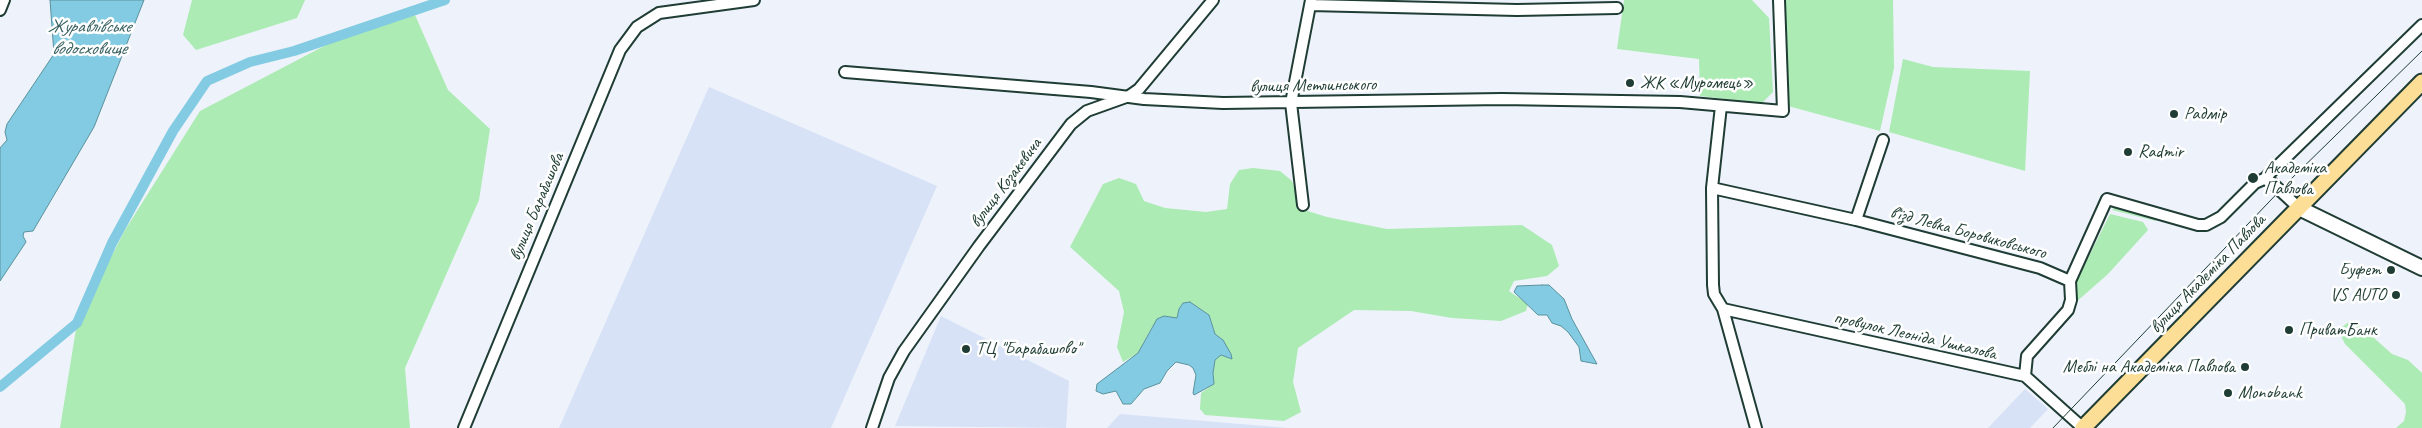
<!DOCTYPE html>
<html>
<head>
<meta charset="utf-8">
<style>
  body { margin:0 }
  canvas { display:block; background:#edf2fb }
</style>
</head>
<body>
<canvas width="2422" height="428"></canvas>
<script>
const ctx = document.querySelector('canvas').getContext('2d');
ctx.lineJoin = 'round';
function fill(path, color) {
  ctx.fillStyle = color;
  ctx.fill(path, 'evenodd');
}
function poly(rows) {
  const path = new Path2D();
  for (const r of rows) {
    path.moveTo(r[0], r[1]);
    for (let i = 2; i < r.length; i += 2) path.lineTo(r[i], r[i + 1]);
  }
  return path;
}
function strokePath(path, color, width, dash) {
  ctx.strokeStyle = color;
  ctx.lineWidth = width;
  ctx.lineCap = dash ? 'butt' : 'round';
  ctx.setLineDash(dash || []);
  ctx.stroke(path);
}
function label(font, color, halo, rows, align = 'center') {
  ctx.font = font + ' Caveat,sans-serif';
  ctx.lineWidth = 5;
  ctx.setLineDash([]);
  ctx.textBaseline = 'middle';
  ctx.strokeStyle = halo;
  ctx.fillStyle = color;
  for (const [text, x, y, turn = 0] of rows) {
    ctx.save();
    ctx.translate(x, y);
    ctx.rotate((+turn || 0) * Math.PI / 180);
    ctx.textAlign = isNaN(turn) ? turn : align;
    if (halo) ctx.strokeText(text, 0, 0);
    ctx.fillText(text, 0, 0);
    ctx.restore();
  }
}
const built = poly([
  [709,87,937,186,831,428,559,428],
  [941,316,1069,381,1066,428,895,426],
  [2025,389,2048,409,2030,428,1988,428],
  [1120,414,1288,428,1107,428]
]);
const green = poly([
  [192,0,305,0,297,18,196,50,183,35],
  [1624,0,1752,0,1769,18,1773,92,1762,103,1700,96,1699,59,1617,49],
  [1782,0,1893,0,1894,68,1880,131,1788,106],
  [415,15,448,90,490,129,479,200,405,368,410,428,60,428,77,323,125,230,200,111,349,33],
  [1903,59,1933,67,2030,71,2025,171,1889,132],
  [1253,168,1280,171,1292,181,1301,209,1327,217,1387,229,1522,225,1552,245,1559,266,1547,276,1514,281,1509,291,1528,304,1526,311,1501,321,1452,318,1411,311,1354,310,1298,348,1293,382,1301,412,1284,421,1205,415,1200,409,1201,393,1214,384,1213,373,1215,360,1221,355,1231,359,1223,340,1215,334,1209,315,1190,302,1183,303,1179,309,1177,318,1164,316,1152,327,1138,353,1123,362,1117,347,1124,312,1119,291,1070,247,1103,184,1119,178,1136,184,1144,201,1165,208,1206,212,1227,209,1230,184,1239,170],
  [2116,206,2159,217,2156,221,2112,210],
  [2110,214,2143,222,2148,230,2108,274,2075,303,2073,299,2076,282],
  [2350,321,2356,322,2392,354,2408,360,2422,373,2422,428,2396,428,2404,421,2406,412,2405,404,2345,344,2340,334,2342,327]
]);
const water = poly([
  [50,0,144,0,94,127,33,231,24,232,23,236,26,242,0,281,0,148,7,140,5,132,7,124,54,54,50,0],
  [1542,285,1549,285,1564,299,1572,319,1597,364,1581,361,1579,347,1568,332,1561,326,1552,323,1547,315,1538,315,1514,292,1517,286,1542,285],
  [1190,302,1209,315,1215,334,1223,340,1231,354,1232,359,1221,355,1215,360,1213,373,1214,384,1194,395,1193,393,1196,375,1193,368,1189,365,1176,362,1167,371,1160,383,1144,389,1131,404,1123,404,1116,391,1103,394,1096,391,1097,384,1138,353,1157,319,1164,316,1177,318,1179,309,1183,303,1190,302]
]);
const canal = poly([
  [0,387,77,323,112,243,173,131,207,81,250,62,294,51,445,0]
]);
const street = poly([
  [1310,5,1517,10,1617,8],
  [0,10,4,0],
  [845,72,1091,92,1144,99,1223,103,1502,99,1680,102,1783,111,1779,0],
  [1721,106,1712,188,1713,285,1714,294,1723,309,1756,428],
  [2264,179,2422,25],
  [1712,188,1856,220,2040,268,2070,281],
  [1303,205,1291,103,1311,0],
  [1856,220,1883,140],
  [1723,309,2025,376,2083,428],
  [2025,376,2027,356,2068,310,2071,300,2070,281,2107,199,2198,225,2206,225,2221,217,2255,183,2264,179,2271,182,2299,208],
  [464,428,620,50,637,27,659,13,754,0],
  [872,428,889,378,904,351,979,246,1071,124,1087,111,1129,96,1139,89,1213,0]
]);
const secondary = poly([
  [2299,208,2422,268]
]);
const primary = poly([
  [2083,428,2422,82]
]);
const tram = poly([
  [2053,428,2290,180,2422,51]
]);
const markers = [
  [1630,83,5,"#1f3d34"],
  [2174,114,5,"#1f3d34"],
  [2128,152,5,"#1f3d34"],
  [2253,178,6,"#1f3d34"],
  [2391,270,5,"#1f3d34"],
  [2396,295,5,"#1f3d34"],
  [2289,330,5,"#1f3d34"],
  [966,349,5,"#1f3d34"],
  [2245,367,5,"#1f3d34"],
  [2228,393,5,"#1f3d34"]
];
const poiNames = [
  ["ЖК «Муромець»",1640,83],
  ["Радмір",2184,114],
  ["Radmir",2138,152],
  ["Академіка",2264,168],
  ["Павлова",2264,189],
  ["Буфет",2381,270,"right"],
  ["VS AUTO",2386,295,"right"],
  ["ПриватБанк",2299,330],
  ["ТЦ \"Барабашово\"",976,349],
  ["Меблі на Академіка Павлова",2235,367,"right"],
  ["Monobank",2238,393]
];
const streetNames = [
  ["вулиця Метлинського",1313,86,-1],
  ["вулиця Козакевича",1006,183,-53],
  ["вулиця Барабашова",537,207,-67],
  ["в'їзд Левка Боровиковського",1968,233,15],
  ["вулиця Академіка Павлова",2208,274,-46],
  ["провулок Леоніда Ушкалова",1915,336,13]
];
const waterNames = [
  ["Журавлівське",89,27],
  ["водосховище",89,49]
];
fill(built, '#d7e2f6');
fill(green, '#acebb3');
fill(water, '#82cbe2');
strokePath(water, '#5a929c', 1);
strokePath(canal, '#82cbe2', 10);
strokePath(street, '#1f3d34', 14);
strokePath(secondary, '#1f3d34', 18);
strokePath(primary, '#1f3d34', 19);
strokePath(street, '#fff', 10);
strokePath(secondary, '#fff', 14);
strokePath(primary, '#fdde96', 15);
strokePath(tram, '#1f3d34', 1);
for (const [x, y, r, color] of markers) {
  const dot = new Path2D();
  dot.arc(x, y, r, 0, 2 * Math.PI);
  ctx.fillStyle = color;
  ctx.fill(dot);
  strokePath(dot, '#fff', 2);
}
label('18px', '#1f3d34', '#fff', poiNames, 'left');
label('18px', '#1f3d34', '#fff', streetNames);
label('italic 19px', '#386060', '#fff', waterNames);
</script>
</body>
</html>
